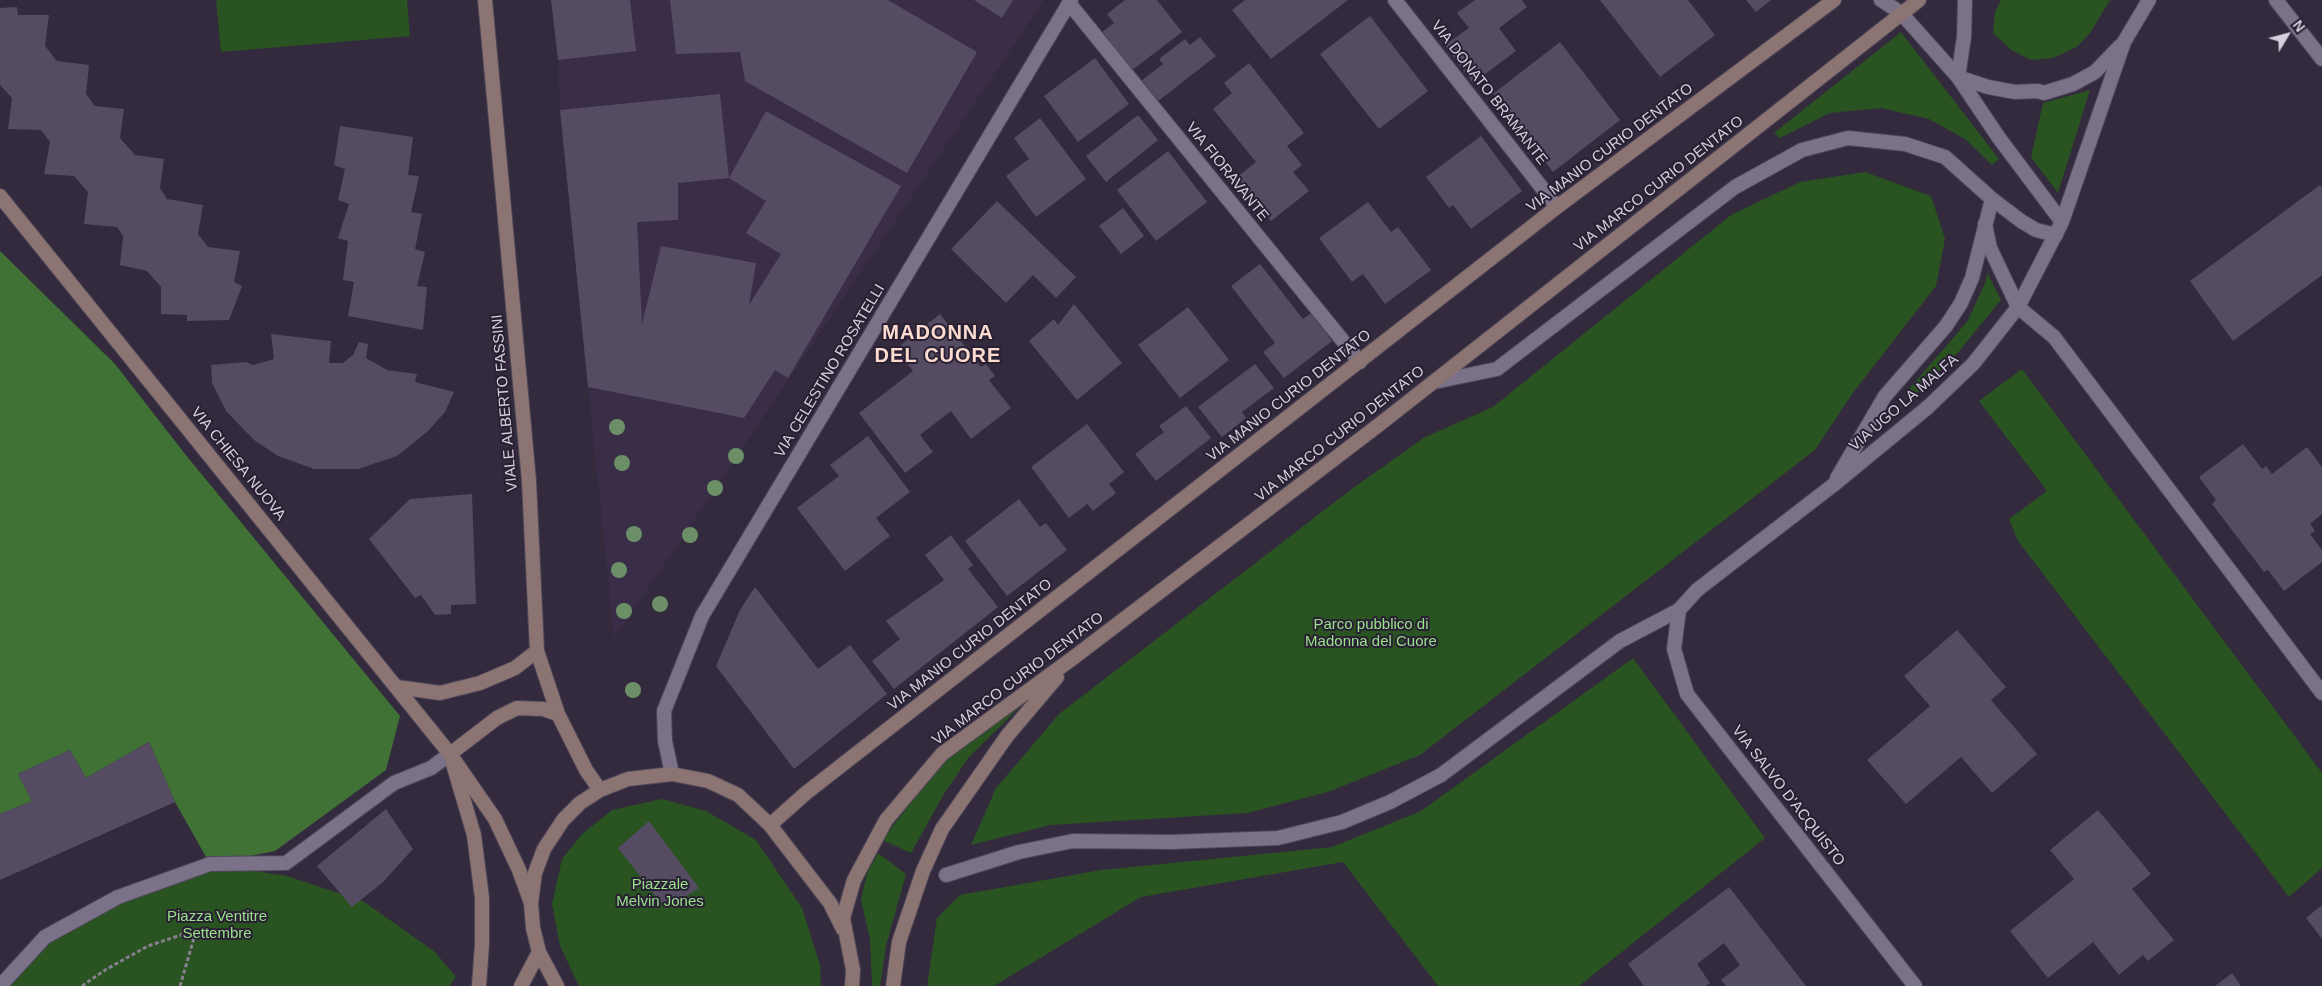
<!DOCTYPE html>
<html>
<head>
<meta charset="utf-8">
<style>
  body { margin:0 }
  #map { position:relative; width:2322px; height:986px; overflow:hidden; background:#332a3e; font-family:Arial,sans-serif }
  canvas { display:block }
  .north { position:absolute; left:2262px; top:10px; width:50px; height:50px; -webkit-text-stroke:4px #292034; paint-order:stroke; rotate:53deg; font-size:14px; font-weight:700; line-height:20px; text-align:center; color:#d5d0dd }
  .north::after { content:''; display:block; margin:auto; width:18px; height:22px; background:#d5d0dd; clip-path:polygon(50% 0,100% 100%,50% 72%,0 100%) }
</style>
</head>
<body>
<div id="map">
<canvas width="2322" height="986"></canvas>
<div class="north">N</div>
</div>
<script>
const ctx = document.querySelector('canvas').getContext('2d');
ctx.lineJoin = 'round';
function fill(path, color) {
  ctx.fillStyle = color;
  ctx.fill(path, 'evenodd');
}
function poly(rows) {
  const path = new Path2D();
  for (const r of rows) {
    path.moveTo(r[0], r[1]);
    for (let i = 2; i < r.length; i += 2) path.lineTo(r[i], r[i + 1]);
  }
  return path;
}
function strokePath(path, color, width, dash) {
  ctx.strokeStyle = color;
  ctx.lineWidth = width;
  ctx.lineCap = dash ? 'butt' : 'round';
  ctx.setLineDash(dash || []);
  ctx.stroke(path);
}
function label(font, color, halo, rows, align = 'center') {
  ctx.font = font + ' Arial,sans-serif';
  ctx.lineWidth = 4;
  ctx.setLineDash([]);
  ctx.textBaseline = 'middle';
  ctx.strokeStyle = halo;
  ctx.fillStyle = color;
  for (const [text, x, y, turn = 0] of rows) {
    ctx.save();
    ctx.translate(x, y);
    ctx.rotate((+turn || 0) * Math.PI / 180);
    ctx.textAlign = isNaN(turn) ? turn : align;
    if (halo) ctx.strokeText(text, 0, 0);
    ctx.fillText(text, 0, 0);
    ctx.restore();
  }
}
const built = poly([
  [551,0,1044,0,614,639,560,110,558,60]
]);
const green = poly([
  [216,0,407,0,410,36,221,52],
  [2001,0,2110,0,2090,33,2077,47,2053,58,2031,60,2011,50,1993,33,1995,12],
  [1901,32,1999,159,1992,165,1965,139,1929,119,1881,108,1830,113,1780,138,1774,133],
  [2090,90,2058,193,2031,157,2043,103],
  [1865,172,1931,196,1945,239,1936,286,1852,394,1815,450,1420,755,1328,792,1247,813,1051,825,971,845,996,788,1059,714,1353,488,1425,437,1493,407,1731,215,1800,182],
  [1987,272,2001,300,1955,356,1914,396,1908,390,1967,322,1986,281],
  [2022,369,2322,773,2322,868,2289,897,2018,541,2009,519,2047,491,1979,401],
  [1633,658,1765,838,1579,986,1438,986,1343,862,1141,897,994,986,927,986,937,918,960,895,1101,870,1332,847,1421,811],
  [1019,708,969,757,944,794,911,853,882,840,946,757],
  [662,799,706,811,756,840,802,908,820,965,821,986,579,986,560,946,552,904,562,859,582,834,612,810],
  [878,853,906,874,886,946,880,986,872,986,870,939,861,900,867,873],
  [210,864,287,876,363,901,435,952,456,977,449,986,0,986,45,937,118,897]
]);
const forest = poly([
  [0,251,115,364,185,454,400,716,386,770,275,851,210,864,175,802,149,742,86,778,70,750,18,774,32,801,0,814]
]);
const building = poly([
  [551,0,630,0,636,51,558,60],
  [670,0,888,0,977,52,907,173,745,81,740,52,676,54],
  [974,0,1013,0,1002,18],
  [1125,0,1157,0,1182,32,1127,74,1097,36,1114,23,1107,14],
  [1245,0,1348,0,1271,59,1232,10],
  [1475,0,1522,0,1527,7,1499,28,1516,51,1473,83,1445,45,1469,28,1457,13],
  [1600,0,1688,0,1715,35,1660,77],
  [1746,0,1771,0,1756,12],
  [17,7,18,15,49,15,45,46,57,61,89,65,86,94,95,106,124,109,120,138,135,155,164,159,160,188,167,199,203,205,198,234,208,247,240,251,234,282,242,286,229,320,187,321,187,315,161,314,161,287,147,271,120,265,123,236,117,227,84,224,88,192,74,176,44,174,50,142,41,130,8,129,12,98,0,85,0,8],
  [1370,16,1428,91,1379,129,1320,54],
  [1200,37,1216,56,1157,102,1141,81,1163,64,1159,59,1185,39,1190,45],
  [1560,42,1620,120,1553,172,1493,94],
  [1095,58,1129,104,1078,142,1044,96],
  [1249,63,1304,133,1287,146,1302,165,1293,172,1309,191,1271,221,1236,178,1256,162,1213,109,1232,93,1224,83],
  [720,94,729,178,678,183,678,220,637,222,642,324,661,246,756,263,749,305,781,254,746,233,766,201,729,178,766,111,901,186,788,378,775,370,744,418,588,387,560,110],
  [1138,115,1158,140,1106,182,1086,156],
  [1040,118,1086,179,1036,217,1006,176,1029,159,1014,138],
  [340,126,413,137,408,175,419,176,411,212,422,214,415,249,425,252,417,286,427,287,423,330,348,316,354,282,343,280,348,241,338,238,349,204,338,200,345,169,334,165],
  [1481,136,1522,191,1471,229,1453,205,1449,208,1426,177],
  [1168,151,1207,202,1156,241,1117,190],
  [2320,185,2322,188,2322,275,2233,341,2190,281],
  [997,201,1076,277,1056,298,1033,275,1006,303,951,249],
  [1368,202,1391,232,1398,227,1431,270,1385,304,1363,274,1352,282,1319,238],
  [1123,208,1144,236,1121,254,1099,226],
  [1260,264,1303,319,1311,313,1332,341,1284,378,1263,352,1275,343,1231,286],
  [1074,304,1122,363,1077,400,1029,341,1054,319,1058,325],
  [1188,307,1229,360,1180,398,1138,345],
  [940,314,981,367,986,364,995,376,989,380,1011,408,971,439,951,411,920,435,933,452,905,473,859,413,913,371,896,349],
  [271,334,331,341,329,363,343,363,353,355,359,342,368,344,366,358,387,370,417,374,415,382,454,392,445,412,428,431,397,456,358,469,314,469,278,456,254,440,226,411,212,383,211,365,246,362,253,365,274,359],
  [1255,364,1274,388,1242,412,1246,418,1222,437,1198,407],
  [1186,406,1211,438,1156,481,1135,454,1164,432,1159,426],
  [1087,424,1124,472,1109,484,1116,493,1093,511,1087,504,1069,518,1031,467],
  [868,436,910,492,876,518,890,536,845,571,797,508,839,476,830,465],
  [2243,444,2262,469,2266,466,2272,474,2307,447,2322,467,2322,514,2310,524,2315,531,2310,534,2322,550,2322,562,2284,591,2268,570,2264,572,2212,504,2216,500,2199,477],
  [472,494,476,604,451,605,451,614,435,615,421,595,415,598,369,539,410,499],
  [1019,499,1040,527,1046,523,1067,550,1007,596,965,541],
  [951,535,973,565,968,569,998,607,894,689,872,661,900,639,886,621,944,580,925,555],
  [755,587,818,669,850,645,887,694,794,769,716,666,740,610],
  [1957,630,2006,687,1991,700,2037,754,1992,793,1961,757,1906,804,1867,760,1930,706,1904,676],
  [149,742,175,802,0,880,0,814,32,801,18,774,70,750,86,778],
  [386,809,413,849,382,883,352,907,317,866],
  [2098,810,2151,874,2132,889,2174,940,2148,961,2143,955,2119,975,2093,942,2048,978,2010,931,2074,879,2050,850],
  [649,821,699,888,666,909,618,848],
  [1729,887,1806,986,1726,986,1721,980,1740,965,1724,943,1697,964,1710,983,1706,986,1644,986,1628,964],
  [2322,905,2322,939,2306,918],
  [2232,973,2241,986,2215,986]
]);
const path = poly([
  [82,986,105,970,148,946,196,930],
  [180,986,196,931]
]);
const service = poly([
  [1395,0,1557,207],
  [1069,3,1360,362],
  [946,875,1019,852,1073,841,1171,842,1278,838,1342,822,1390,802,1441,775,1620,641,1679,610]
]);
const minor = poly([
  [1881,0,1901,13,1958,77,1999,138,2062,222],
  [2276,0,2322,59],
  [1958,77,1988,87,2015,92,2038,91,2044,93,2073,84,2095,72,2120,46],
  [1958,77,1964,37,1965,0],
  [1985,224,1990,248,2018,307,2054,337,2322,693],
  [1434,382,1497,369,1735,187,1802,150,1848,138,1905,144,1945,157,1992,199,2021,221,2036,230,2056,235],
  [1837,478,1885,396,1946,326,1961,303,1972,278,1992,199],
  [672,774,665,741,664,711,702,616,1071,0],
  [0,986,45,937,118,897,210,864,286,863,394,783,431,768,450,754],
  [1915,986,1687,694,1674,649,1679,610,1697,590,1832,486,1928,407,1973,364,2018,307,2062,222,2124,42,2149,0]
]);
const secondary = poly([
  [485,0,529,481,537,651,558,714,586,770,600,790],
  [0,196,450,754,495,819,519,870,531,903],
  [397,687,440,693,480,683,515,668,537,651],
  [450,754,497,718,517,708,543,709,558,714],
  [453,764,474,835,482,898,482,944,479,986],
  [770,825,806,793,1557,207,1834,0],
  [521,986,539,952],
  [557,986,539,952,533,928,531,903,535,873,544,849,563,820,580,803,600,790,628,779,672,774,708,781,738,795,770,825,830,903,843,929],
  [852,986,853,970,843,918,854,880,886,820,942,754,1073,658,1380,424,1919,0],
  [893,986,899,942,923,871,942,829,1007,736,1057,677]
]);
const trees = [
  [617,427],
  [736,456],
  [622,463],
  [715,488],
  [634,534],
  [690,535],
  [619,570],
  [660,604],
  [624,611],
  [633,690]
];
const streetNames = [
  ["VIA DONATO BRAMANTE",1489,93,52],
  ["VIA MANIO CURIO DENTATO",1610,148,-37],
  ["VIA FIORAVANTE",1227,172,51],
  ["VIA MARCO CURIO DENTATO",1659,184,-38],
  ["VIA CELESTINO ROSATELLI",830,371,-59],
  ["VIA MANIO CURIO DENTATO",1289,396,-38],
  ["VIALE ALBERTO FASSINI",505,403,-95],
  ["VIA UGO LA MALFA",1904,403,-41],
  ["VIA MARCO CURIO DENTATO",1340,434,-38],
  ["VIA CHIESA NUOVA",238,464,51],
  ["VIA MANIO CURIO DENTATO",970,645,-38],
  ["VIA MARCO CURIO DENTATO",1018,679,-37],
  ["VIA SALVO D'ACQUISTO",1788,796,52]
];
const parkNames = [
  ["Parco pubblico di",1371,625],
  ["Madonna del Cuore",1371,642],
  ["Piazzale",660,885],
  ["Melvin Jones",660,902],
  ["Piazza Ventitre",217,917],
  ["Settembre",217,934]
];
const districtNames = [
  ["MADONNA",938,333],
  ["DEL CUORE",938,356]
];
fill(built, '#392d48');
fill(green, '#295320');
fill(forest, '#407236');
fill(building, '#554c63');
strokePath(service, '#4e4759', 16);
strokePath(minor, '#4e4759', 16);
strokePath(secondary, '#4e4759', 16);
strokePath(path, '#867f8f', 3, [4, 2.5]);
strokePath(service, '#7b7189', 14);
strokePath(minor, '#7b7189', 14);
strokePath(secondary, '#8c7473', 14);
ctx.fillStyle = '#6c8f68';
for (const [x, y] of trees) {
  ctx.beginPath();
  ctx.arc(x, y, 8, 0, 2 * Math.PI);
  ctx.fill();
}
label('15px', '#d5d0dd', '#292034', streetNames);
label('15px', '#9ae18b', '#292034', parkNames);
ctx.letterSpacing = '1px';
label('bold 20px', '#fddcd0', '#292034', districtNames);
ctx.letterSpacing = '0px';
</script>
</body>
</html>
